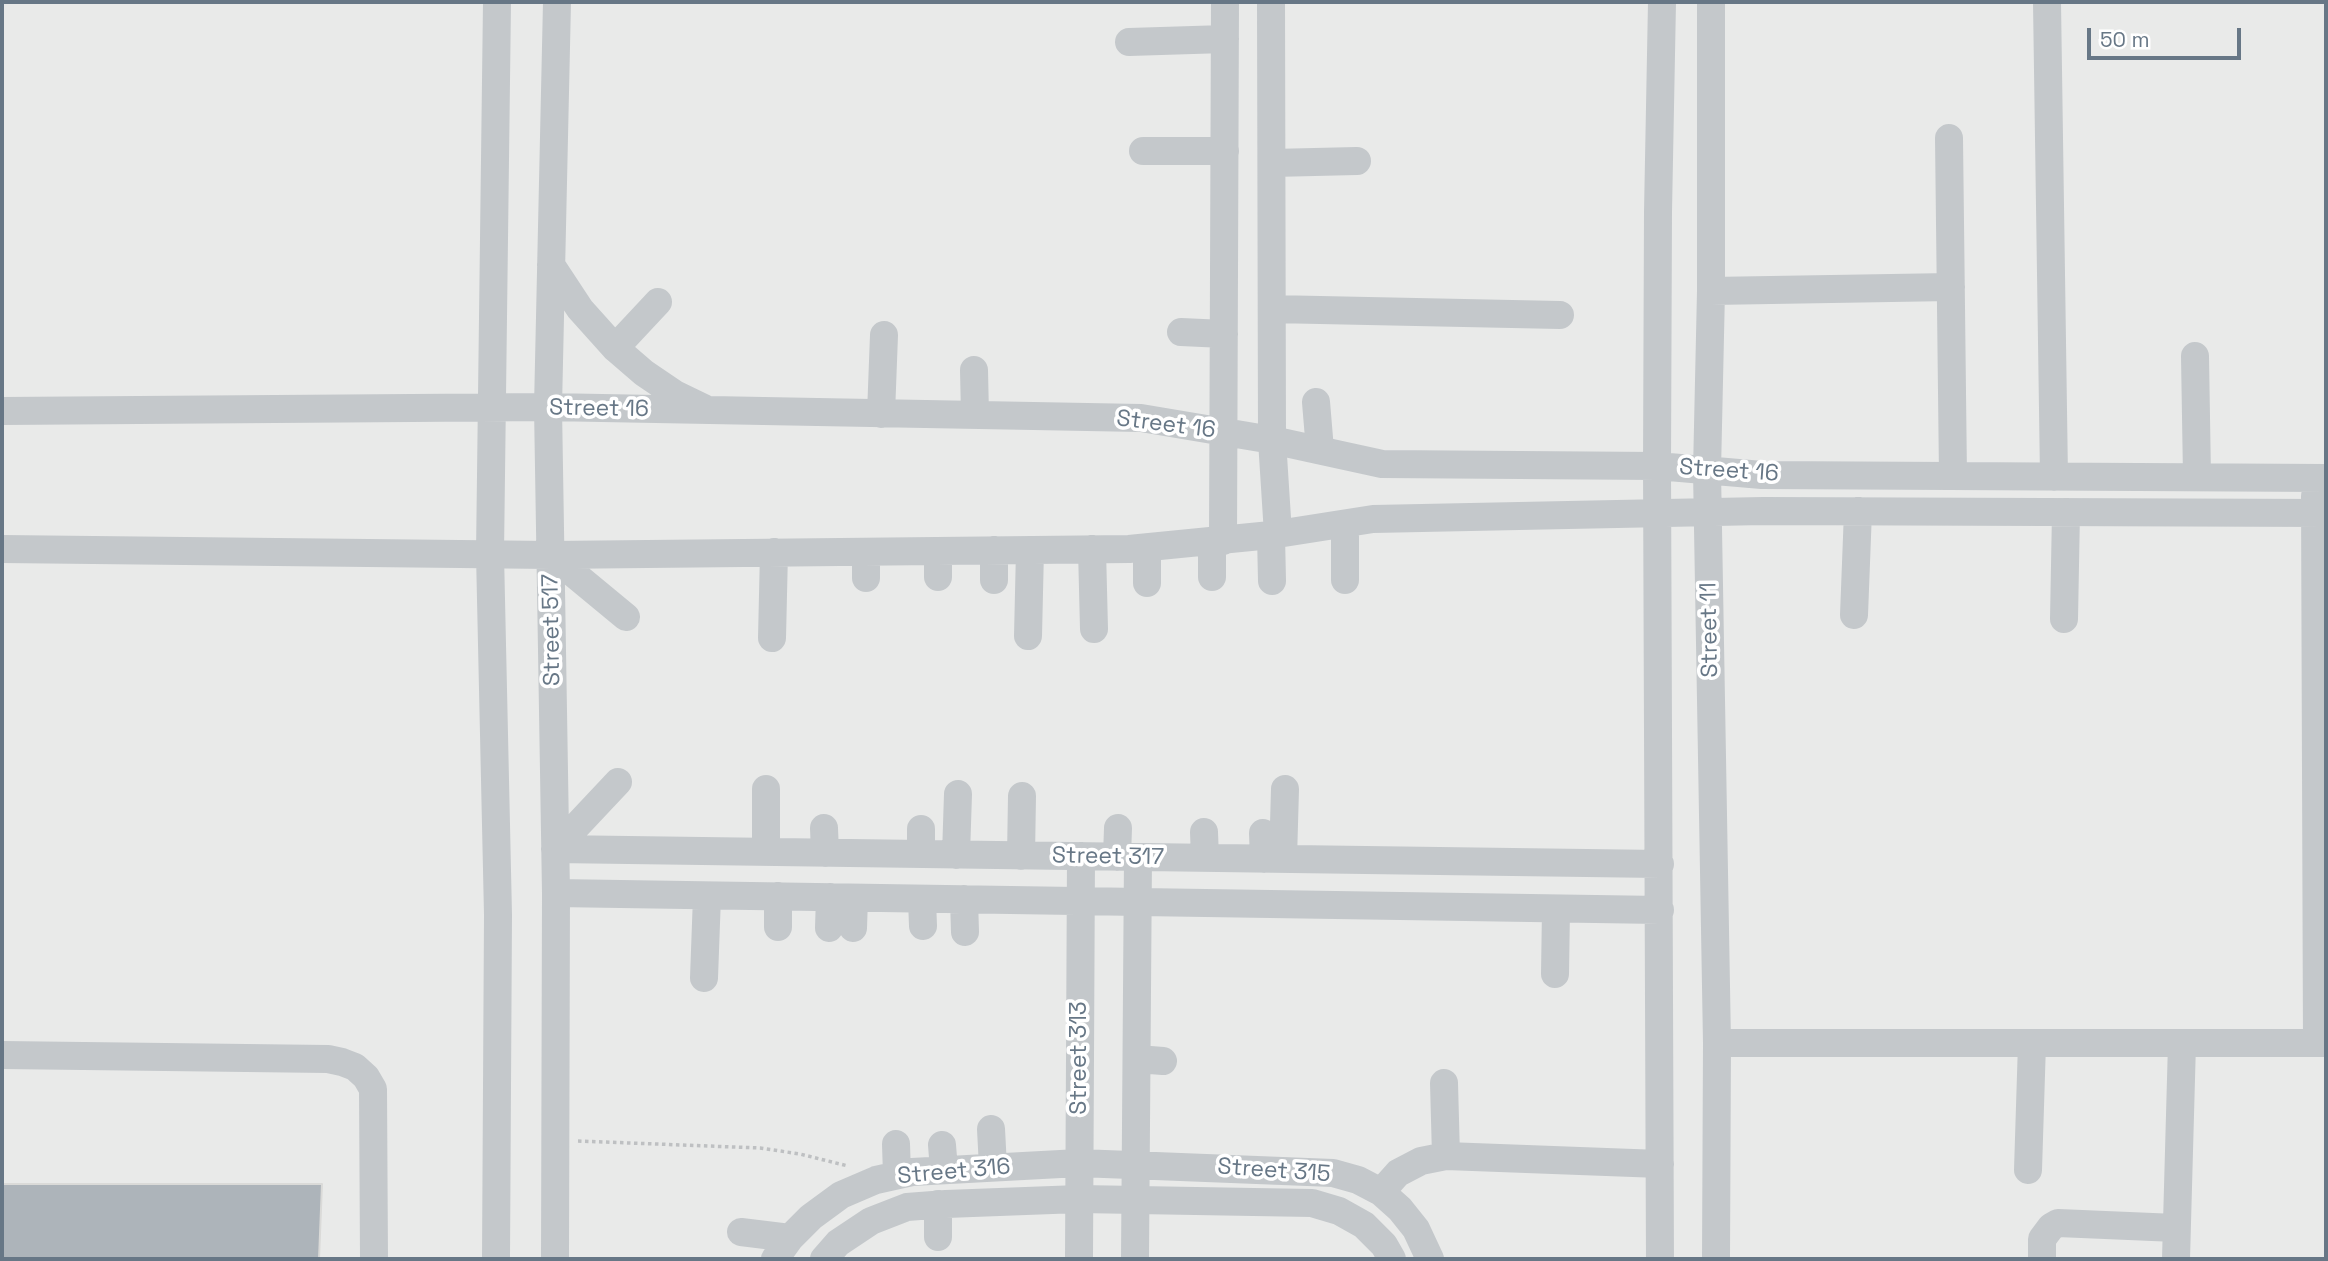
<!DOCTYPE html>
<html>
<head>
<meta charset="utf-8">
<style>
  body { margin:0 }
  #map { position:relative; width:2328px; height:1261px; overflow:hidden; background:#f8f8f5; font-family:"Space Grotesk",sans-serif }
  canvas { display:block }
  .frame { position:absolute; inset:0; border:4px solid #677786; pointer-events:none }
  .scale { position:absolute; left:2087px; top:28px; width:154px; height:32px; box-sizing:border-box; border:4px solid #677786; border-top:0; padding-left:9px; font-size:21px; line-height:24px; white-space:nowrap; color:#677786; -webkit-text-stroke:5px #fff; paint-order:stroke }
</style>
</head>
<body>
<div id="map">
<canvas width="2328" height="1261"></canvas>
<div class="frame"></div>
<div class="scale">50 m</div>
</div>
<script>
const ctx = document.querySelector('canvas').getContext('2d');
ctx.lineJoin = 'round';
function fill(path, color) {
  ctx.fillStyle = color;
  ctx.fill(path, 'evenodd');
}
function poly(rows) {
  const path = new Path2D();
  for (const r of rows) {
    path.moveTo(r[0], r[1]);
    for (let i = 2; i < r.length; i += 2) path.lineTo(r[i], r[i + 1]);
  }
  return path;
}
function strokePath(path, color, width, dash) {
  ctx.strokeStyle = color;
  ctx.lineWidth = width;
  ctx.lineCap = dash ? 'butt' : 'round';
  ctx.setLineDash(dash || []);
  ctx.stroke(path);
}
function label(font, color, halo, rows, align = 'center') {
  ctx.font = font + ' "Space Grotesk",sans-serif';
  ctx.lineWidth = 7;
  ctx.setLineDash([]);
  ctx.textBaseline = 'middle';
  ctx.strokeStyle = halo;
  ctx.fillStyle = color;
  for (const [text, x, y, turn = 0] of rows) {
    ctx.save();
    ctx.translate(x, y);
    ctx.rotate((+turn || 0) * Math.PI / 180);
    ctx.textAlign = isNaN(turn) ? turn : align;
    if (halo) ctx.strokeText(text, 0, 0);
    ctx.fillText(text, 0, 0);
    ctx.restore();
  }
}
const built = poly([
  [2,2,2326,2,2326,1259,2,1259]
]);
const building = poly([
  [2,1184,322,1184,319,1259,2,1259,2,1184]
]);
const path = poly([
  [578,1141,760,1148,800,1154,848,1166]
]);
const minor = poly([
  [1271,2,1272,440,1278,534],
  [1711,2,1711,291,1707,471,1717,1043,1716,1259],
  [2047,2,2054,477],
  [1129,42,1225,39],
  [1949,138,1953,476],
  [1143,151,1225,151],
  [1272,163,1357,161],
  [551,265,580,309,615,348,644,373,675,394,704,408],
  [1711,291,1951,287],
  [1272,309,1560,315],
  [1181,332,1224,334],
  [615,348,658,302],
  [2195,356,2197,477],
  [974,370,975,415],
  [1316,402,1320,450],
  [2,411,548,407,1141,418,1272,440,1382,464,1657,466,1762,475,2326,478],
  [881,414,884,335],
  [2315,496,2317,1043],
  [1271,535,1272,581],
  [1223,541,1225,2],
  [1212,542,1212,577],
  [1147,548,1147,583],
  [2,549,551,555,1129,549,1271,535,1373,519,1763,511,2326,513],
  [1092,549,1094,629],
  [938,551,938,577],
  [551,555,626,617],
  [866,578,866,552],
  [994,580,994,550],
  [1345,580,1345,524],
  [1854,615,1858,511],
  [2064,619,2066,512],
  [1028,636,1030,550],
  [772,638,774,552],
  [766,789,766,852],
  [824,828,825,853],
  [921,829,921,854],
  [1204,832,1205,858],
  [1263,833,1264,859],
  [555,849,1660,864],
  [555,849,618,782],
  [956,855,958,794],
  [1021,856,1022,796],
  [1117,857,1118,828],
  [1283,859,1285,789],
  [556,893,1660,910],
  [922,899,923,926],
  [964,899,965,932],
  [778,927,778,896],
  [829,928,830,897],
  [853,928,854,898],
  [1555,974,1556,909],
  [704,978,707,896],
  [1717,1043,2326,1043],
  [2,1055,328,1059,342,1062,355,1067,366,1077,373,1089,374,1259],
  [1137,1059,1163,1061],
  [1444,1083,1446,1156],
  [991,1129,993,1167],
  [896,1144,897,1175],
  [942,1145,944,1170],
  [2028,1170,2032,1043],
  [1381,1192,1398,1173,1421,1161,1446,1156,1660,1164],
  [938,1204,938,1237],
  [741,1232,790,1238],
  [496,1259,498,915,490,554,497,2],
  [555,1259,556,893,548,407,557,2],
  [775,1259,790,1238,811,1217,841,1195,876,1180,912,1172,1079,1163,1333,1173,1358,1180,1381,1192,1400,1209,1416,1229,1430,1259],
  [824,1259,838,1243,871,1221,907,1207,946,1204,1079,1199,1312,1203,1339,1211,1364,1225,1384,1245,1392,1259],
  [1079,1259,1081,856],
  [1135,1259,1138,857],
  [1660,1259,1657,466,1658,212,1662,2],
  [2042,1259,2042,1239,2051,1227,2058,1223,2176,1228],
  [2176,1259,2182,1043]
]);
const streetNames = [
  ["Street 16",599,409,1],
  ["Street 16",1166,425,7],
  ["Street 16",1729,471,4],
  ["Street 517",552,630,-91],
  ["Street 11",1710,630,-91],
  ["Street 317",1108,857,1],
  ["Street 313",1080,1058,-90],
  ["Street 315",1274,1171,4],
  ["Street 316",954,1172,-5]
];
fill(built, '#e9eae9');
fill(building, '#adb4ba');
strokePath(building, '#dadad8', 2);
strokePath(path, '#bec0c2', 3.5, [3.5, 3.5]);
strokePath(minor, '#c4c8cb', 28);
label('23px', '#677786', '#fff', streetNames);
</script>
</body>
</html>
